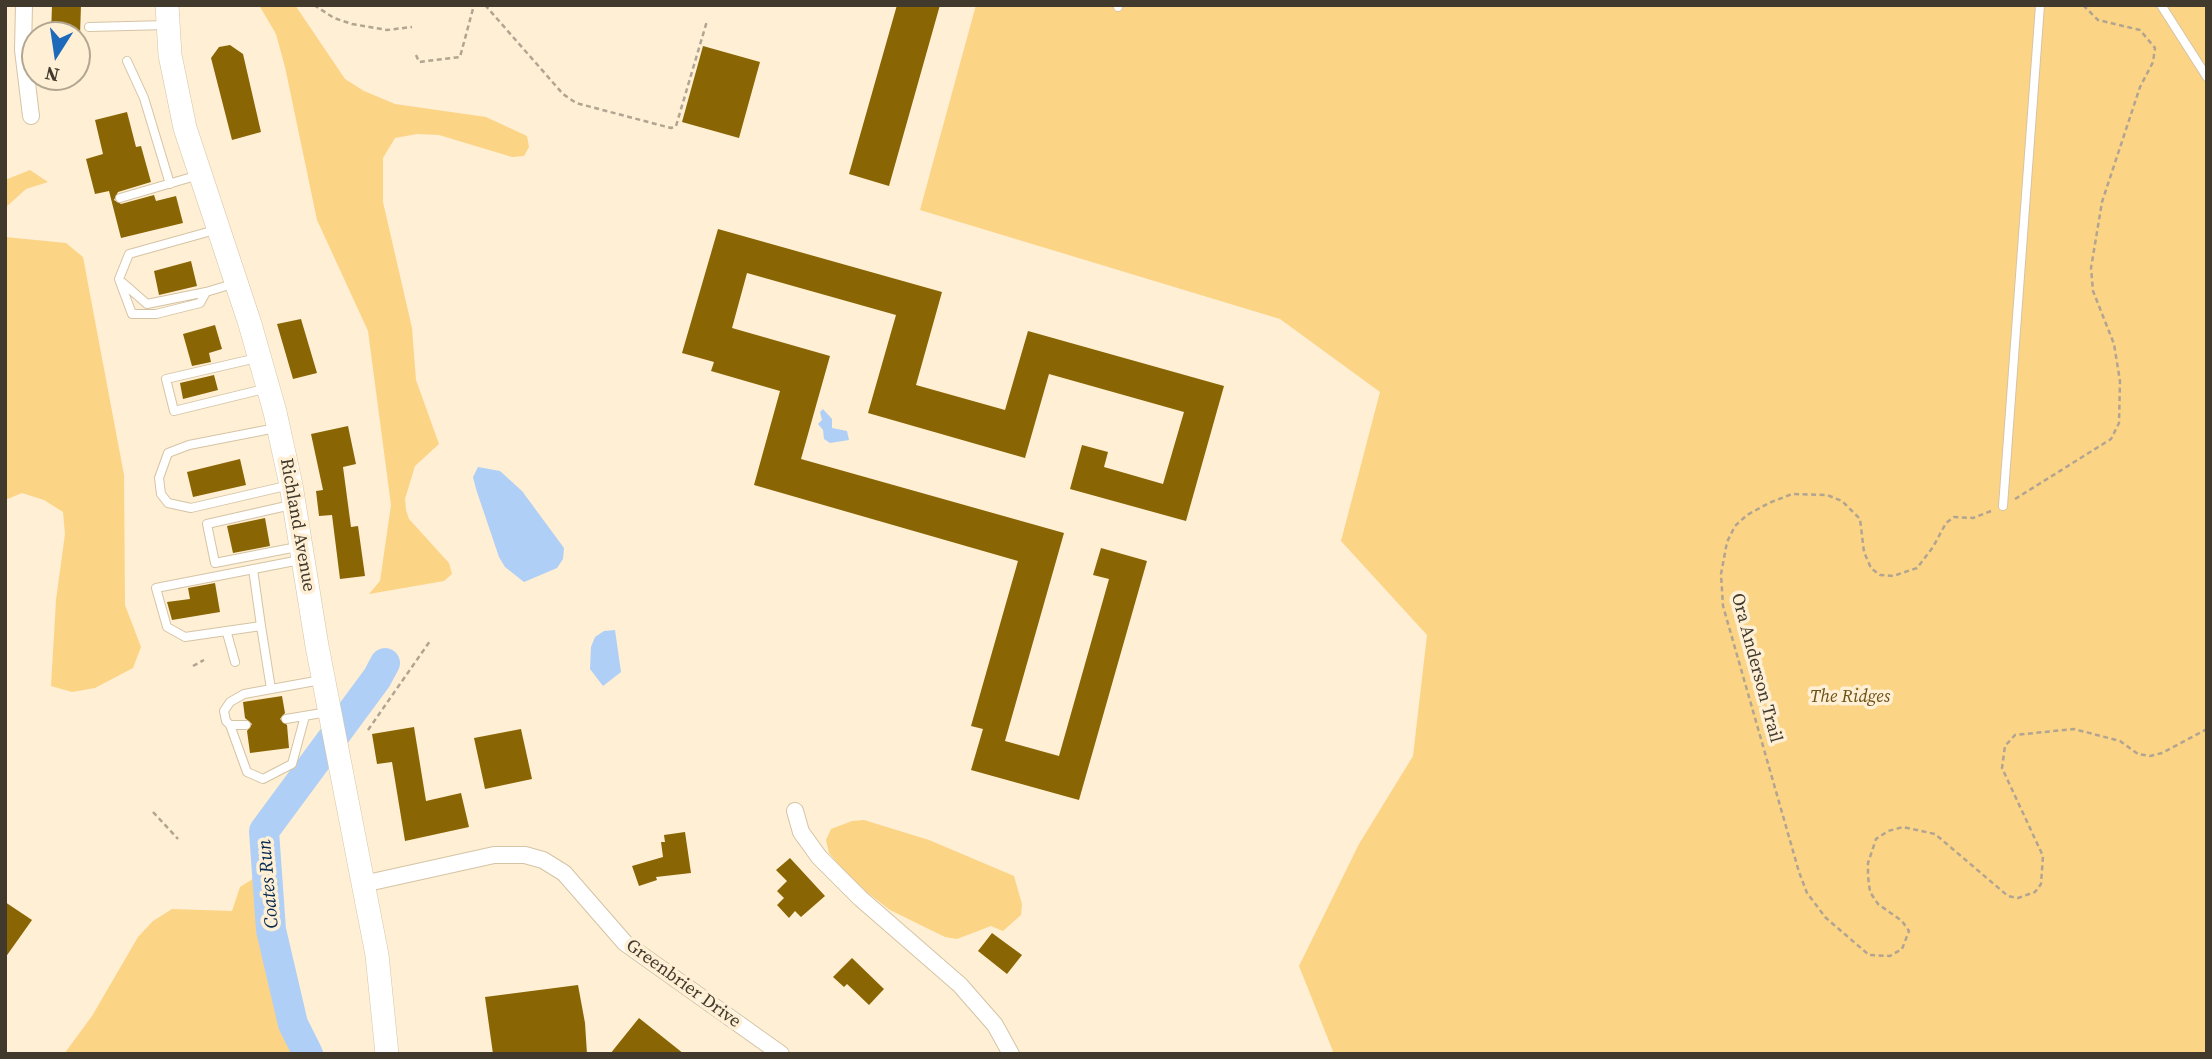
<!DOCTYPE html>
<html>
<head>
<meta charset="utf-8">
<style>
  body { margin:0 }
  #map { position:relative; width:2212px; height:1059px; overflow:hidden; background:#feefd5; font-family:"Source Serif 4",serif }
  canvas { display:block }
  .frame { position:absolute; inset:0; border:7px solid #40392c; pointer-events:none }
  .north { position:absolute; left:21px; top:21px; width:70px; height:70px; box-sizing:border-box; background:#feefd5; border:2px solid #b2a691; border-radius:50%; rotate:192deg; font-size:19px; font-weight:700; line-height:28px; text-align:center; color:#40392c }
  .north::after { content:''; display:block; margin:auto; width:24px; height:32px; background:#1e6aba; clip-path:polygon(50% 0,100% 100%,50% 72%,0 100%) }
</style>
</head>
<body>
<div id="map">
<canvas width="2212" height="1059"></canvas>
<div class="frame"></div>
<div class="north">N</div>
</div>
<script>
const ctx = document.querySelector('canvas').getContext('2d');
ctx.lineJoin = 'round';
function fill(path, color) {
  ctx.fillStyle = color;
  ctx.fill(path, 'evenodd');
}
function poly(rows) {
  const path = new Path2D();
  for (const r of rows) {
    path.moveTo(r[0], r[1]);
    for (let i = 2; i < r.length; i += 2) path.lineTo(r[i], r[i + 1]);
  }
  return path;
}
function strokePath(path, color, width, dash) {
  ctx.strokeStyle = color;
  ctx.lineWidth = width;
  ctx.lineCap = dash ? 'butt' : 'round';
  ctx.setLineDash(dash || []);
  ctx.stroke(path);
}
function label(font, color, halo, rows, align = 'center') {
  ctx.font = font + ' "Source Serif 4",serif';
  ctx.lineWidth = 7;
  ctx.setLineDash([]);
  ctx.textBaseline = 'middle';
  ctx.strokeStyle = halo;
  ctx.fillStyle = color;
  for (const [text, x, y, turn = 0] of rows) {
    ctx.save();
    ctx.translate(x, y);
    ctx.rotate((+turn || 0) * Math.PI / 180);
    ctx.textAlign = isNaN(turn) ? turn : align;
    if (halo) ctx.strokeText(text, 0, 0);
    ctx.fillText(text, 0, 0);
    ctx.restore();
  }
}
const green = poly([
  [259,5,295,5,345,79,364,91,395,104,486,117,527,136,529,147,524,156,512,157,439,135,417,134,395,138,383,158,383,202,412,328,416,380,439,444,415,466,405,499,406,510,409,519,449,563,452,574,444,581,369,594,380,581,391,505,368,331,317,220,285,67,276,34],
  [976,5,2207,5,2207,1054,1334,1054,1299,966,1359,844,1413,756,1427,635,1341,541,1380,392,1280,319,920,210],
  [30,170,48,182,26,189,5,208,5,180],
  [5,237,66,243,83,257,124,475,125,605,141,647,133,668,95,688,72,692,51,686,56,600,65,534,63,512,44,500,22,493,5,500],
  [864,820,929,840,1014,876,1022,904,1021,915,1003,931,991,926,957,939,945,937,890,910,851,880,829,853,826,840,831,829,852,821],
  [259,875,280,882,279,903,273,924,283,955,290,1009,313,1054,64,1054,92,1016,138,937,153,921,172,909,232,911,240,887]
]);
const water = poly([
  [823,409,832,419,832,428,847,431,849,440,830,443,824,439,823,430,818,424,822,420,820,412],
  [478,467,500,471,522,491,564,548,563,559,557,568,524,582,505,567,499,557,476,489,473,477],
  [615,630,621,672,603,686,590,669,591,647,595,637,604,631]
]);
const river = poly([
  [308,1054,293,1024,271,930,264,831,377,678,385,663]
]);
const building = poly([
  [52,5,81,5,80,35,51,35],
  [897,5,940,5,889,186,849,174],
  [230,45,243,54,261,132,232,140,211,58,219,47],
  [703,46,760,62,739,138,682,122],
  [127,112,136,147,141,146,151,182,118,192,114,200,121,204,154,195,156,201,176,196,183,223,121,238,109,191,95,194,86,159,103,154,95,120],
  [718,229,942,292,916,385,1005,410,1028,331,1224,386,1186,521,1070,489,1082,445,1108,452,1104,467,1163,484,1184,412,1049,374,1025,458,868,413,896,315,747,273,732,328,830,356,801,459,1064,533,1005,741,1059,756,1109,579,1093,575,1101,548,1147,561,1079,800,971,770,983,729,971,726,1018,561,754,485,780,391,711,371,714,362,682,353],
  [191,261,197,286,159,295,154,271],
  [301,319,317,373,293,379,277,324],
  [215,325,222,349,209,353,211,362,192,366,183,334],
  [214,375,218,390,183,399,180,383],
  [348,426,356,464,343,467,351,527,358,526,365,576,340,579,332,515,319,516,316,491,323,490,311,434],
  [240,459,246,485,193,497,187,472],
  [265,518,270,546,233,553,227,526],
  [215,583,220,612,172,620,167,602,190,599,188,588],
  [282,696,285,713,280,719,287,725,289,748,250,753,247,731,252,724,245,718,243,702],
  [414,727,426,801,461,793,469,827,405,841,392,762,377,764,372,734],
  [521,729,532,779,485,789,474,738],
  [685,832,691,873,656,877,657,880,639,886,632,866,663,857,661,842,665,842,664,835],
  [790,858,825,896,801,917,795,911,789,918,777,905,784,898,777,891,787,881,776,870],
  [5,902,32,920,5,958],
  [992,933,1022,955,1007,974,978,951],
  [852,958,884,989,869,1005,847,984,844,987,833,977],
  [578,985,585,1023,587,1054,493,1054,485,997],
  [639,1018,684,1054,610,1054]
]);
const path = poly([
  [314,5,334,18,352,24,387,30,412,27],
  [485,5,563,94,576,103,671,128,676,126,707,21],
  [416,55,419,62,460,57,474,5],
  [2015,499,2111,439,2119,423,2120,381,2114,344,2093,291,2091,268,2102,202,2140,87,2153,62,2155,48,2140,30,2098,20,2083,5],
  [1991,511,1973,518,1954,517,1946,523,1933,547,1917,568,1893,576,1880,575,1871,568,1864,552,1860,519,1842,501,1827,495,1792,494,1769,503,1747,515,1735,526,1727,542,1721,574,1723,606,1799,872,1807,893,1826,918,1869,955,1890,956,1902,949,1909,931,1902,921,1878,904,1870,892,1868,876,1868,863,1876,839,1888,831,1903,827,1935,834,2008,896,2018,898,2035,892,2041,884,2043,856,2002,768,2005,746,2015,735,2074,729,2120,741,2138,754,2150,756,2162,753,2207,729],
  [193,666,204,660],
  [368,730,430,641],
  [153,812,178,839]
]);
const lane = poly([
  [2161,5,2207,77],
  [1118,7,1118,5],
  [89,27,167,25],
  [127,61,144,98,170,184],
  [120,198,199,175],
  [215,230,129,254,119,279,132,314,156,314,200,303,206,292,236,283],
  [123,283,147,304,206,292],
  [257,358,166,379,174,411,268,388],
  [276,428,189,445,168,453,159,478,161,494,168,503,191,508,290,485],
  [291,505,207,524,215,563,297,547],
  [2003,506,2040,5],
  [253,569,261,626,185,637,167,627,156,588,300,560],
  [261,626,271,689],
  [227,633,235,662],
  [286,719,328,712],
  [230,725,247,772,263,779,292,764,305,716],
  [246,725,230,725,226,721,224,711,230,702,244,694,321,680]
]);
const street = poly([
  [24,5,23,50,31,116],
  [795,811,801,832,819,857,860,898,960,985,995,1025,1011,1054],
  [363,884,494,855,525,855,543,860,564,873,625,943,781,1054]
]);
const secondary = poly([
  [167,5,170,55,185,128,250,324,275,412,291,485,317,646,377,955,387,1054]
]);
const streetNames = [
  ["Richland Avenue",297,525,80],
  ["Ora Anderson Trail",1756,668,75],
  ["Greenbrier Drive",683,984,36]
];
const parkNames = [
  ["The Ridges",1850,697]
];
const waterNames = [
  ["Coates Run",269,884,-95]
];
fill(green, '#fcd486');
fill(water, '#afcff6');
strokePath(river, '#afcff6', 30);
fill(building, '#8a6503');
strokePath(lane, '#d5c4a4', 10);
strokePath(street, '#d5c4a4', 18);
strokePath(secondary, '#d5c4a4', 24);
strokePath(path, '#b1a591', 2.5, [5, 3.5]);
strokePath(lane, '#fff', 8);
strokePath(street, '#fff', 16);
strokePath(secondary, '#fff', 23);
label('18px', '#40392c', '#feefd5', streetNames);
label('italic 18px', '#6c5115', '#feefd5', parkNames);
label('italic 19px', '#042a51', '#feefd5', waterNames);
</script>
</body>
</html>
